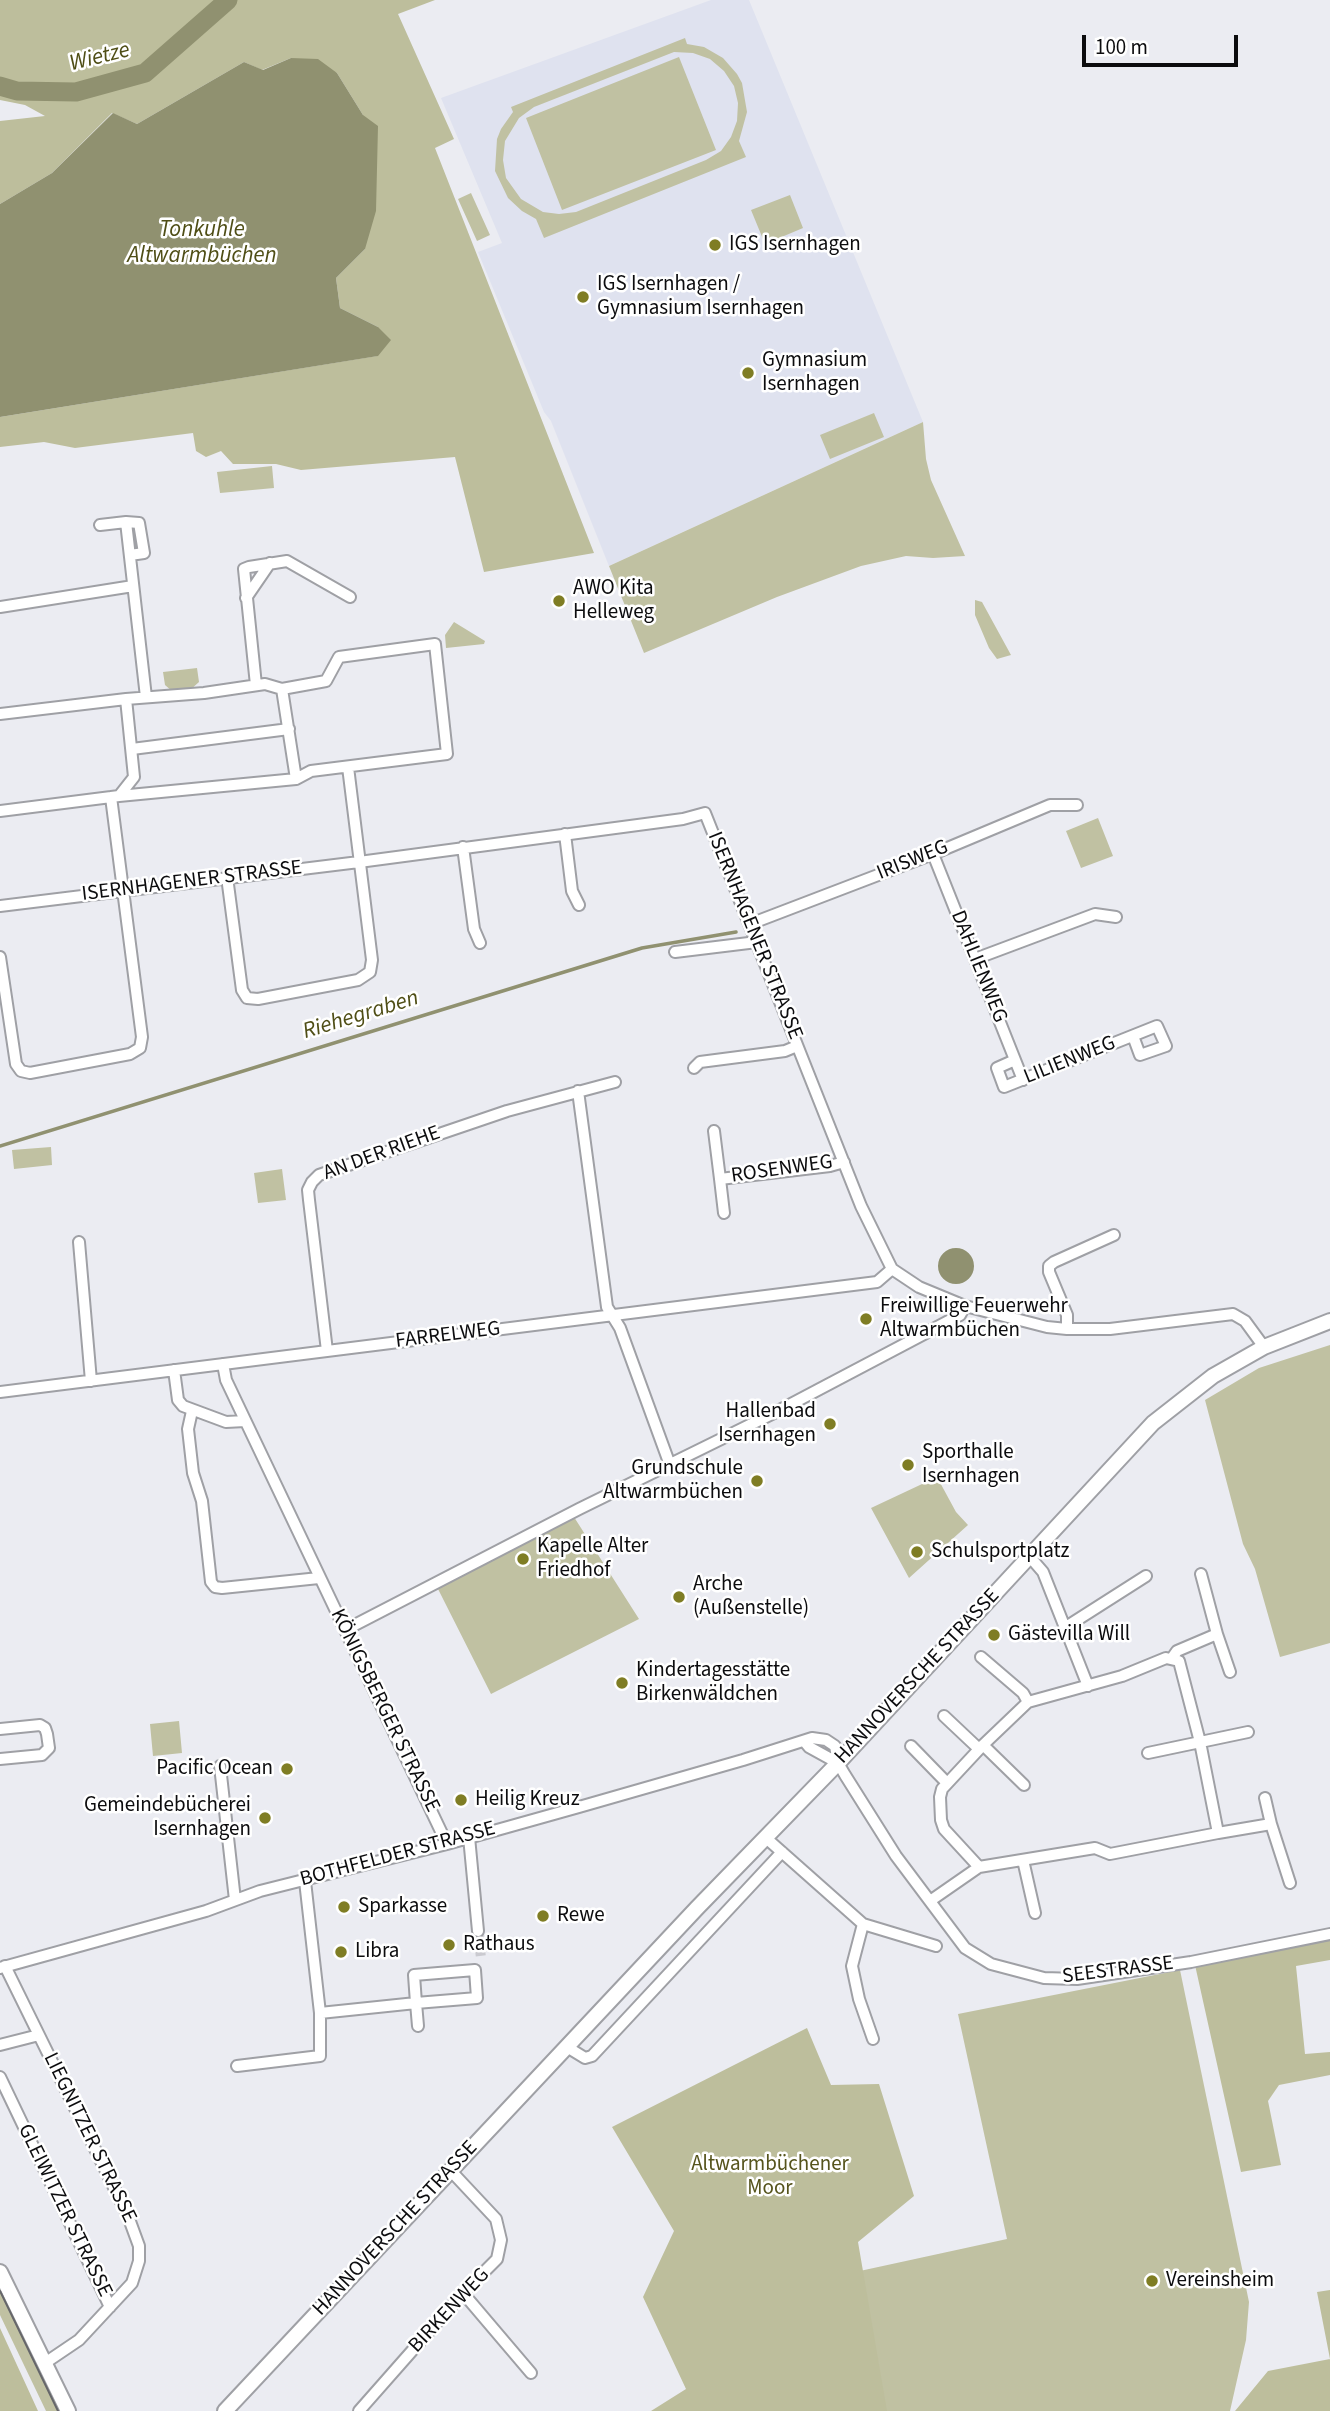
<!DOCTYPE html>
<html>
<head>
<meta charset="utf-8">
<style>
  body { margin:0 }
  #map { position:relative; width:1330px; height:2411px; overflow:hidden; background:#ebecf2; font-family:"Source Sans 3",sans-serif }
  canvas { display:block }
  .scale { position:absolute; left:1082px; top:35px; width:156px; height:32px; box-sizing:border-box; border:4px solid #0c0c0e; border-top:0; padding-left:9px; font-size:21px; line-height:24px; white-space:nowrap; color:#0c0c0e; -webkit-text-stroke:5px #fff; paint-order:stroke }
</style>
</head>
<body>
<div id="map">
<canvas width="1330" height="2411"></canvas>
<div class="scale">100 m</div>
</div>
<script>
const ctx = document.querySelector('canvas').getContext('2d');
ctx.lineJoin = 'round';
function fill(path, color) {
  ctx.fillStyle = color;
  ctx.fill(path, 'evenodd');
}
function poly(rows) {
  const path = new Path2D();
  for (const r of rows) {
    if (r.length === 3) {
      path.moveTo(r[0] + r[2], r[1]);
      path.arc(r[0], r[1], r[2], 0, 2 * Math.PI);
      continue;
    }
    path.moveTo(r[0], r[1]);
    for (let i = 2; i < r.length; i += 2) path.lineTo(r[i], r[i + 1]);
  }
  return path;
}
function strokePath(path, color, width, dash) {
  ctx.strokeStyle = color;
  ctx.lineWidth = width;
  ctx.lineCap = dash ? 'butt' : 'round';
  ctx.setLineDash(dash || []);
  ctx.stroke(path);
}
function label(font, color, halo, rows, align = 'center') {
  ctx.font = font + ' "Source Sans 3",sans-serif';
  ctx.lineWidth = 5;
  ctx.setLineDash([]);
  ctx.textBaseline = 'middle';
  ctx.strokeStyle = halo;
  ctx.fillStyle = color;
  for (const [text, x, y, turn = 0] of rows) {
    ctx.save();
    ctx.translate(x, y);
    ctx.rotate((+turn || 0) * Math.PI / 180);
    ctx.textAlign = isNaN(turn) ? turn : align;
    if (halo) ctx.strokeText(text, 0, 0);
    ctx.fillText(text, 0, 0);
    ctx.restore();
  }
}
const built = poly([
  [711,0,749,0,923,422,609,566,551,421,544,412,478,252,502,243,441,98]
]);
const green = poly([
  [685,38,687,44,704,47,723,58,737,74,742,83,747,112,739,141,746,157,544,238,536,219,522,211,508,198,495,171,497,139,501,129,513,112,511,107],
  [674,52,693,53,710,59,724,71,734,86,738,103,737,121,731,137,721,151,706,160,576,212,559,214,543,212,521,199,506,178,503,160,505,141,519,118,534,107],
  [679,57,716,150,562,210,526,118],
  [471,193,490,235,477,241,458,199],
  [790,195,803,228,765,244,751,210],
  [874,413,884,437,830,459,820,435],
  [923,422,926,459,931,480,965,556,933,558,906,556,861,566,777,597,644,653,609,566],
  [272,466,274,488,220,493,217,472],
  [975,600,982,602,1011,655,997,659,989,648,975,615],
  [454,622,485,641,484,644,446,648,445,635],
  [197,668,199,682,189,691,173,692,165,685,163,672],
  [1098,818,1113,856,1081,868,1066,831],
  [51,1147,52,1165,14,1169,12,1150],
  [282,1169,286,1200,258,1203,254,1173],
  [1330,1345,1330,1643,1280,1657,1255,1569,1243,1544,1205,1400,1259,1368],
  [937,1477,956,1512,968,1525,909,1578,871,1508],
  [574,1517,639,1619,491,1694,438,1589],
  [179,1721,182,1753,153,1756,150,1724],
  [1180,1970,1249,2302,1246,2340,1230,2411,881,2411,846,2274,1007,2239,958,2014],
  [0,2285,61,2411,46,2411,0,2315]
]);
const forest = poly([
  [0,0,435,0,398,14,454,139,435,148,594,553,484,572,455,457,301,470,276,464,233,464,221,451,206,457,196,451,193,433,75,448,44,442,0,447,0,417,377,356,378,327,340,308,336,278,365,249,363,115,337,73,291,58,262,70,244,62,137,124,112,113,52,173,0,204,0,121,45,116,25,105,0,100],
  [1330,1937,1330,1960,1296,1966,1305,2054,1330,2052,1330,2075,1279,2085,1268,2101,1281,2165,1241,2172,1195,1965],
  [807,2028,831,2085,879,2084,914,2196,858,2242,887,2411,651,2411,686,2389,643,2297,674,2231,612,2127],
  [1330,2290,1330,2411,1235,2411,1268,2371,1330,2359,1317,2292],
  [0,2328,38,2411,0,2411]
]);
const water = poly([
  [291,58,318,59,337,73,363,115,378,126,376,211,365,249,336,278,340,308,378,327,391,340,378,356,0,417,0,204,52,173,113,113,137,124,244,62,263,70],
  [956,1266,18]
]);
const stream = poly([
  [0,1146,642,948,736,932]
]);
const river = poly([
  [0,86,17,91,76,92,145,73,228,0]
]);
const minorTunnel = poly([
  [478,1931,481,1958]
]);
const minor = poly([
  [126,522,139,523,144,553,130,555],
  [100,525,126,522,146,697],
  [246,598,270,563],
  [0,607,133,586],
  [256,685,244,569,249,567,287,561,350,597],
  [282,689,296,779],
  [0,714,126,699],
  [132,749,289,729],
  [0,811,119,796,296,779,311,771,447,754,435,644,339,657,326,681,282,689,265,684,204,693,126,699,134,777,119,796],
  [565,834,572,891,579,905],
  [463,847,474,929,480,943],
  [933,854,1023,1080],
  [227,877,242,990,247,998,258,999,358,980,370,972,372,960,348,767],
  [0,906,359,862,683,819,705,813,861,1206,892,1269,919,1287,965,1306,1047,1327,1067,1329,1110,1329,1233,1314,1245,1321,1264,1347],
  [750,924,933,854,1050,805,1077,805],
  [675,952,757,942],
  [0,957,16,1064,21,1071,30,1073,130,1054,140,1048,142,1037,111,797],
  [975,959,1095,914,1116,917],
  [1015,1060,997,1068,1004,1087,1157,1026,1166,1046,1140,1055,1133,1036],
  [694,1068,700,1062,785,1051,797,1046],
  [578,1091,607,1307,620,1328,670,1465],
  [714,1131,720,1179,830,1166,844,1162],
  [720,1179,724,1213],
  [79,1242,91,1381],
  [1067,1329,1067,1315,1049,1272,1049,1266,1054,1262,1114,1235],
  [327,1351,309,1200,308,1190,312,1182,319,1175,507,1111,615,1082],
  [223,1364,226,1380,447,1844],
  [174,1370,178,1400,183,1406,226,1422,245,1421],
  [0,1392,877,1282,892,1269],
  [192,1411,188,1429,193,1473,202,1501,211,1582,215,1587,222,1588,319,1578],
  [1030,1557,1043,1572,1088,1686],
  [1201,1574,1217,1634],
  [1066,1627,1146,1576],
  [345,1630,579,1509,776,1412,960,1315,965,1306],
  [981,1657,1023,1693,1028,1702],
  [1172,1658,1177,1651,1217,1634,1230,1672],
  [944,1716,979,1749],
  [0,1729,40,1725,45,1728,47,1734,49,1748,42,1755,0,1759],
  [804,1741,809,1747,838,1763],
  [983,1745,1024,1785],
  [911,1746,947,1783],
  [1148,1753,1248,1732],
  [220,1766,235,1900],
  [1271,1824,1290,1883],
  [1218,1833,1271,1824,1265,1798],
  [469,1837,478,1931],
  [766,1838,863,1924,936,1946],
  [1023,1860,1035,1913],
  [930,1901,979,1867,1095,1848,1110,1854,1218,1833,1200,1742,1179,1661,1166,1658,1122,1676,1028,1702,983,1745,942,1789,940,1797,941,1820,944,1829,979,1867],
  [863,1924,852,1966,859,1999,873,2039],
  [5,1966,128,2216,139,2246,139,2261,132,2283,79,2340,45,2363],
  [0,1968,206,1911,260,1891,447,1844,579,1807,743,1760,812,1738,826,1740,835,1746,838,1763,845,1775,896,1856,965,1948,991,1964,1044,1978,1077,1979,1191,1962,1330,1934],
  [475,1970,477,1998,416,2003,414,1975,475,1970],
  [320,2013,416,2003,418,2026],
  [0,2045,39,2035],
  [567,2047,585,2058,592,2056,782,1852],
  [237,2066,320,2056,320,2013,305,1881],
  [0,2077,110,2307],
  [463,2293,531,2373],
  [359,2411,463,2293,497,2259,501,2240,496,2219,451,2171]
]);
const secondary = poly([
  [0,2272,68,2411],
  [225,2411,697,1908,838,1763,1153,1423,1213,1376,1264,1347,1330,1321]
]);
const tram = poly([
  [0,2291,58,2411]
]);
const markers = [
  [715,245,7,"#7f7d24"],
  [583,297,7,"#7f7d24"],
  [748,373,7,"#7f7d24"],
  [559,601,7,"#7f7d24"],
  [866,1319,7,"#7f7d24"],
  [830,1424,7,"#7f7d24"],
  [908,1465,7,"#7f7d24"],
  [757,1481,7,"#7f7d24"],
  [917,1552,7,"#7f7d24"],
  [523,1559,7,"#7f7d24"],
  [679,1597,7,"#7f7d24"],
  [994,1635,7,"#7f7d24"],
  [622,1683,7,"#7f7d24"],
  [287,1769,7,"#7f7d24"],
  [461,1800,7,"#7f7d24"],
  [265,1818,7,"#7f7d24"],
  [344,1907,7,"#7f7d24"],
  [543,1916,7,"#7f7d24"],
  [449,1945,7,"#7f7d24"],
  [341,1952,7,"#7f7d24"],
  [1152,2281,7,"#7f7d24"]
];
const poiNames = [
  ["IGS Isernhagen",729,245],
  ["IGS Isernhagen /",597,285],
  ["Gymnasium Isernhagen",597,309],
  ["Gymnasium",762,361],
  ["Isernhagen",762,385],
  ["AWO Kita",573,589],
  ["Helleweg",573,613],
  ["Freiwillige Feuerwehr",880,1307],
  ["Altwarmbüchen",880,1331],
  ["Hallenbad",816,1412,"right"],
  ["Isernhagen",816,1436,"right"],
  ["Sporthalle",922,1453],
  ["Isernhagen",922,1477],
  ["Grundschule",743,1469,"right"],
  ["Altwarmbüchen",743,1493,"right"],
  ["Kapelle Alter",537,1547],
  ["Friedhof",537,1571],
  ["Schulsportplatz",931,1552],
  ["Arche",693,1585],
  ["(Außenstelle)",693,1609],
  ["Gästevilla Will",1008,1635],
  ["Kindertagesstätte",636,1671],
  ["Birkenwäldchen",636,1695],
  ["Pacific Ocean",273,1769,"right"],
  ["Heilig Kreuz",475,1800],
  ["Gemeindebücherei",251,1806,"right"],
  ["Isernhagen",251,1830,"right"],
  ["Sparkasse",358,1907],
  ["Rewe",557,1916],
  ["Rathaus",463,1945],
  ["Libra",355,1952],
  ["Vereinsheim",1166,2281]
];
const streetNames = [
  ["IRISWEG",913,861,-22],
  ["ISERNHAGENER STRASSE",192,882,-7],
  ["ISERNHAGENER STRASSE",754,936,68],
  ["DAHLIENWEG",978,967,68],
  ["LILIENWEG",1070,1061,-22],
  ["AN DER RIEHE",382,1154,-20],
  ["ROSENWEG",782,1170,-8],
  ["FARRELWEG",448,1336,-7],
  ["HANNOVERSCHE STRASSE",918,1677,-47],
  ["KÖNIGSBERGER STRASSE",384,1711,64],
  ["BOTHFELDER STRASSE",398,1855,-15],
  ["SEESTRASSE",1118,1971,-7],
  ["LIEGNITZER STRASSE",89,2138,64],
  ["GLEIWITZER STRASSE",64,2211,64],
  ["HANNOVERSCHE STRASSE",396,2229,-47],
  ["BIRKENWEG",450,2311,-47]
];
const parkNames = [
  ["Altwarmbüchener",770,2165],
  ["Moor",770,2189]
];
const waterNames = [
  ["Wietze",100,58,-14],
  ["Tonkuhle",202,231],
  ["Altwarmbüchen",202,257],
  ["Riehegraben",361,1016,-17]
];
fill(built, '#dfe2ef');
fill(green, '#c0c1a2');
fill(forest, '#bdbe9c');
fill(water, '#909170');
strokePath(stream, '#909170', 3.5);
strokePath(river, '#909170', 19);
strokePath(minorTunnel, '#cacad0', 10, [10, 5]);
strokePath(minor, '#9fa0a5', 14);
strokePath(secondary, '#9fa0a5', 18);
strokePath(minor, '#fff', 10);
strokePath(secondary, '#fff', 14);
strokePath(tram, '#66676a', 2);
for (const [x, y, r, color] of markers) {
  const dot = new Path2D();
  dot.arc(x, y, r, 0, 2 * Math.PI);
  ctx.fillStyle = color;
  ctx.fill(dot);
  strokePath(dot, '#fff', 2.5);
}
label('21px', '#0c0c0e', '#fff', poiNames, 'left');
label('21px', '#0c0c0e', '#fff', streetNames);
label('21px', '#56541d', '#fff', parkNames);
label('italic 23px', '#4f4e16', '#fff', waterNames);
</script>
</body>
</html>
